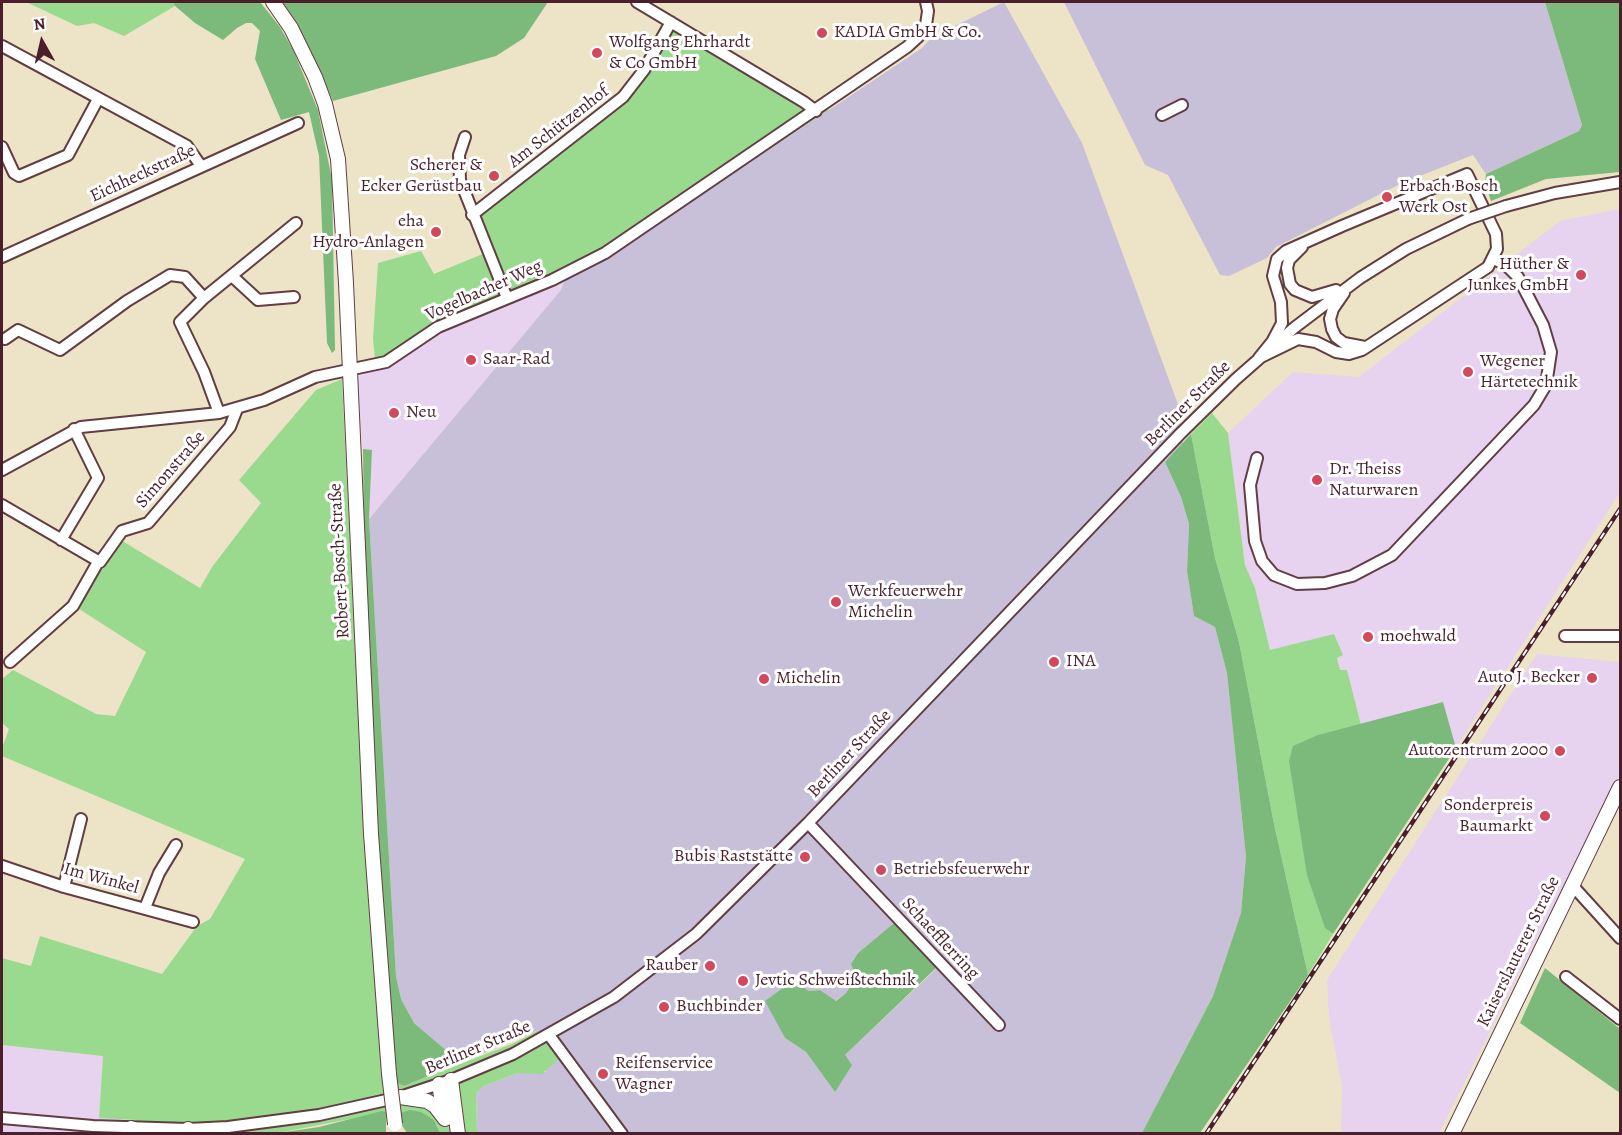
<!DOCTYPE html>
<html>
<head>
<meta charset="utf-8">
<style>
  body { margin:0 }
  #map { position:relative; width:1622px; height:1135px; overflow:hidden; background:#ede4c7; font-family:Alegreya,serif }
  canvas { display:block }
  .frame { position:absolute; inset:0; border:3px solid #4a1f2b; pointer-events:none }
  .north { position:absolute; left:12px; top:12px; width:60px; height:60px; -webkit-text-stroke:4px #fff; paint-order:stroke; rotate:352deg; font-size:16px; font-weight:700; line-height:24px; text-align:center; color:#4a1f2b }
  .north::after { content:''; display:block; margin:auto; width:21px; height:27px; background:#4a1f2b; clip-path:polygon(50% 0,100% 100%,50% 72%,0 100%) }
</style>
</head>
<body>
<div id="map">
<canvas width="1622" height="1135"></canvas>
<div class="frame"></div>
<div class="north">N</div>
</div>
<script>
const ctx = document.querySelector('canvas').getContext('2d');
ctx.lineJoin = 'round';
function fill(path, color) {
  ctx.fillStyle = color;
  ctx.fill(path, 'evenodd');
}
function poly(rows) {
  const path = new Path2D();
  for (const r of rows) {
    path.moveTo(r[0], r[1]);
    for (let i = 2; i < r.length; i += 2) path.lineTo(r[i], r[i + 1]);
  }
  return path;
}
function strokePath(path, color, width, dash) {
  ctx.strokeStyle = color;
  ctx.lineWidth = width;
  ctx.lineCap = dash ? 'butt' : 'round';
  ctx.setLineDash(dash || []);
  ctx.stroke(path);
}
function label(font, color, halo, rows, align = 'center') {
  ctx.font = font + ' Alegreya,serif';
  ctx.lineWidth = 6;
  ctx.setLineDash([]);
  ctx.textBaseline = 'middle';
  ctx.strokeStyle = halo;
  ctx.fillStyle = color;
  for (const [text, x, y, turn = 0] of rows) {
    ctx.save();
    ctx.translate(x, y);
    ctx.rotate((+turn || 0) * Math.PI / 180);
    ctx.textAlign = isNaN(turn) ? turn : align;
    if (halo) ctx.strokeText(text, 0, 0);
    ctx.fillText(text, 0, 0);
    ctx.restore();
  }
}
const built = poly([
  [1620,209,1620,492,1456,748,1443,702,1361,725,1347,671,1340,670,1337,658,1343,656,1270,650,1255,588,1245,565,1228,433,1293,372,1359,377,1560,221],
  [565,280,561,290,369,519,372,450,363,449,357,377,387,364,426,337],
  [1537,654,1620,662,1620,774,1439,1133,1341,1133,1342,1086,1329,1018,1327,980],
  [2,1045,103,1056,99,1118,136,1120,135,1133,2,1133]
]);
const industrial = poly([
  [1004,2,1082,143,1183,418,1179,422,1183,444,1165,462,1181,497,1189,524,1187,571,1194,616,1215,627,1227,673,1246,857,1241,913,1213,996,1142,1133,477,1133,476,1093,484,1086,518,1073,546,1072,539,1030,461,1063,414,1023,401,999,396,976,369,519,561,290,565,280,607,256,829,110,922,48,932,37],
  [894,923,936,969,845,1055,835,1092,806,1052,785,1038,766,1001,798,981,809,991,820,990,835,1001,846,993,856,978,851,964,858,953],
  [1064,2,1545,2,1582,125,1579,131,1486,174,1473,155,1402,183,1276,247,1267,258,1229,276,1220,275,1168,175,1145,165]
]);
const green = poly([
  [26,2,173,2,175,6,124,36,94,23,77,26],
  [677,18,829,110,607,256,565,280,426,337,376,369,373,339,378,263,421,251,434,274,495,249,480,215,649,69],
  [342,379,355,650,386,1112,278,1133,135,1133,136,1120,99,1118,103,1056,2,1045,2,958,31,966,40,936,162,974,197,926,210,919,245,859,2,756,2,748,9,729,2,723,2,679,13,670,96,714,115,716,146,652,76,607,101,566,107,563,119,539,200,588,212,567,261,503,239,480,316,390],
  [1212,413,1228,433,1245,565,1255,588,1270,650,1334,634,1343,655,1337,658,1340,670,1347,670,1361,725,1318,735,1325,928,1333,934,1308,975,1274,824,1239,642,1215,558,1191,434],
  [539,1030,560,1058,542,1074,518,1073,484,1086,476,1093,477,1133,440,1133,434,1120,400,1113,397,1083,404,1086,514,1043]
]);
const forest = poly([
  [173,2,260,2,280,27,294,52,318,110,332,180,335,350,332,353,327,343,319,156,309,112,281,120,255,59,260,31,252,23,246,23,237,28,223,40,195,23,175,6],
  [278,2,548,2,524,38,496,56,333,101,312,56],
  [1545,2,1620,2,1620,172,1546,179,1491,201,1485,183,1486,174,1579,131,1582,125],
  [1191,434,1215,558,1239,642,1274,824,1308,975,1200,1133,1142,1133,1213,996,1241,913,1246,857,1227,673,1215,627,1194,616,1187,571,1189,524,1181,497,1165,462],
  [363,449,372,450,369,519,396,976,401,999,414,1023,461,1063,404,1086,397,1083,381,880,364,540],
  [1443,702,1456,748,1333,934,1325,928,1307,875,1289,761,1293,746,1318,735],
  [894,923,936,968,845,1055,852,1065,835,1092,806,1052,785,1038,765,1001,794,980,809,991,820,990,836,1001,846,993,856,978,851,964,858,953],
  [1545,968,1620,1029,1620,1093,1520,1023],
  [410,1110,421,1112,434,1120,440,1133,407,1133,401,1124,400,1113],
  [382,1111,386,1112,386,1133,278,1133,319,1127]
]);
const minor = poly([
  [637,2,804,102,816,111],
  [2,46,187,146,201,166],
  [1162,115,1182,105],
  [465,137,459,155,460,180,507,298],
  [2,147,14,173,19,176,68,155,98,99],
  [1467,174,1496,234,1497,249,1488,267,1362,350,1349,354,1336,352,1316,342,1298,339,1259,358,1272,342,1282,323,1281,302,1273,276,1277,259,1286,251,1342,226,1467,174],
  [1506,206,1555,193,1620,182],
  [472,215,623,97,644,70,671,22],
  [1302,247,1289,260,1287,268,1290,284,1295,290,1312,297,1336,290],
  [2,257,298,123],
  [233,277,258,300,294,297],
  [1344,293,1333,309,1330,319,1332,329,1336,337,1344,343,1365,347],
  [5,339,18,330,60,350,127,301,170,275,185,277,204,298],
  [219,413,204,372,180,322,204,298,296,223],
  [1257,458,1250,485,1255,541,1262,561,1274,575,1297,584,1325,583,1352,576,1392,555,1534,405,1546,385,1551,352,1543,325,1518,277,1506,265,1494,259],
  [2,470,81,427,219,413,264,400,315,377,386,362,438,327,552,280,605,253,907,47,918,37,926,25,928,11,926,2],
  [2,505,100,562,122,531,148,523,230,427,237,409],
  [61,540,98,478,74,429],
  [1565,636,1620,636],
  [10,662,73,606,98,562],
  [808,823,999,1025],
  [2,866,64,887,193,922],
  [1572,885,1620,938],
  [64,887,81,819],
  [145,908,159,873,176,845],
  [1566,977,1620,1019],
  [549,1035,622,1134],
  [2,1118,93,1126,188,1129,228,1127,319,1115,400,1097,451,1080,513,1054,614,997,696,934,808,823,1181,433,1236,379,1294,328,1360,278,1406,249,1468,219]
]);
const major = poly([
  [273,2,291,28,315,77,325,104,338,159,346,283,371,834,389,1074],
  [451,1080,458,1134],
  [439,1084,444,1114],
  [400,1097,427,1101,435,1106,445,1119],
  [131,1128,147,1134],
  [185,1134,188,1129],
  [1452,1134,1620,787]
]);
const rail = poly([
  [1206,1134,1620,509]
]);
const minorBridge = poly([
  [1468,219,1506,206]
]);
const majorBridge = poly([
  [389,1074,395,1124]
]);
const markers = [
  [822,33,6,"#d1495b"],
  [597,53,6,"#d1495b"],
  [494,176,6,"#d1495b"],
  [1387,197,6,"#d1495b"],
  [436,232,6,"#d1495b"],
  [1581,275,6,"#d1495b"],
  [471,360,6,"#d1495b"],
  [1468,372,6,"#d1495b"],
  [394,413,6,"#d1495b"],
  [1317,480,6,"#d1495b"],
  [836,602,6,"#d1495b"],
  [1368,637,6,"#d1495b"],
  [1054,662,6,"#d1495b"],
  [1592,678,6,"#d1495b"],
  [764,679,6,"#d1495b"],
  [1560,751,6,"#d1495b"],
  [1545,816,6,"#d1495b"],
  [805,857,6,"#d1495b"],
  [881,870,6,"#d1495b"],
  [710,966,6,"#d1495b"],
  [743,981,6,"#d1495b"],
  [664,1007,6,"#d1495b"],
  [603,1074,6,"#d1495b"]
];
const poiNames = [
  ["KADIA GmbH & Co.",834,33],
  ["Wolfgang Ehrhardt",609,43],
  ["& Co GmbH",609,64],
  ["Scherer &",482,166,"right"],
  ["Ecker Gerüstbau",482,187,"right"],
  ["Erbach Bosch",1399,187],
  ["Werk Ost",1399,208],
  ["eha",424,222,"right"],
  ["Hydro-Anlagen",424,243,"right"],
  ["Hüther &",1569,265,"right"],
  ["Junkes GmbH",1569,286,"right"],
  ["Saar-Rad",483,360],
  ["Wegener",1480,362],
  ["Härtetechnik",1480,383],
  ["Neu",406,413],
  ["Dr. Theiss",1329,470],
  ["Naturwaren",1329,491],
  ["Werkfeuerwehr",848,592],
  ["Michelin",848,613],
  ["moehwald",1380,637],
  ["INA",1066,662],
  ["Auto J. Becker",1580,678,"right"],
  ["Michelin",776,679],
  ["Autozentrum 2000",1548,751,"right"],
  ["Sonderpreis",1533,806,"right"],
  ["Baumarkt",1533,827,"right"],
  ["Bubis Raststätte",793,857,"right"],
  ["Betriebsfeuerwehr",893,870],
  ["Rauber",698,966,"right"],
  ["Jevtic Schweißtechnik",755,981],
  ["Buchbinder",676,1007],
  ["Reifenservice",615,1064],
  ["Wagner",615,1085]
];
const streetNames = [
  ["Am Schützenhof",559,127,-38],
  ["Eichheckstraße",143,174,-25],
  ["Vogelbacher Weg",484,291,-24],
  ["Berliner Straße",1188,404,-45],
  ["Simonstraße",171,470,-49],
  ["Robert-Bosch-Straße",340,561,-93],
  ["Berliner Straße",850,754,-47],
  ["Im Winkel",101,879,15],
  ["Schaefflerring",940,939,47],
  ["Kaiserslauterer Straße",1519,952,-64],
  ["Berliner Straße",478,1048,-23]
];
fill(built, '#e7d2ef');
fill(industrial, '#c8bfd8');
fill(green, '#9ada8f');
fill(forest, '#7bba7a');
strokePath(minor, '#623d42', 14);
strokePath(major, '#623d42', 16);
strokePath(minor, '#fff', 10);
strokePath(major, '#fff', 14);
strokePath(rail, '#4a1f2b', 4.5);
strokePath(rail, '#fff', 2, [7]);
strokePath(minorBridge, '#623d42', 14, []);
strokePath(majorBridge, '#623d42', 16, []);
strokePath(minorBridge, '#fff', 10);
strokePath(majorBridge, '#fff', 14);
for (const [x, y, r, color] of markers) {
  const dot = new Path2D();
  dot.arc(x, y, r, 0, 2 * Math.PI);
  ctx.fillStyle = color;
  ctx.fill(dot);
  strokePath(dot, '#fff', 2);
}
label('18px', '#4a1f2b', '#fff', poiNames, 'left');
label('18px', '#4a1f2b', '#fff', streetNames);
</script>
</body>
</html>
